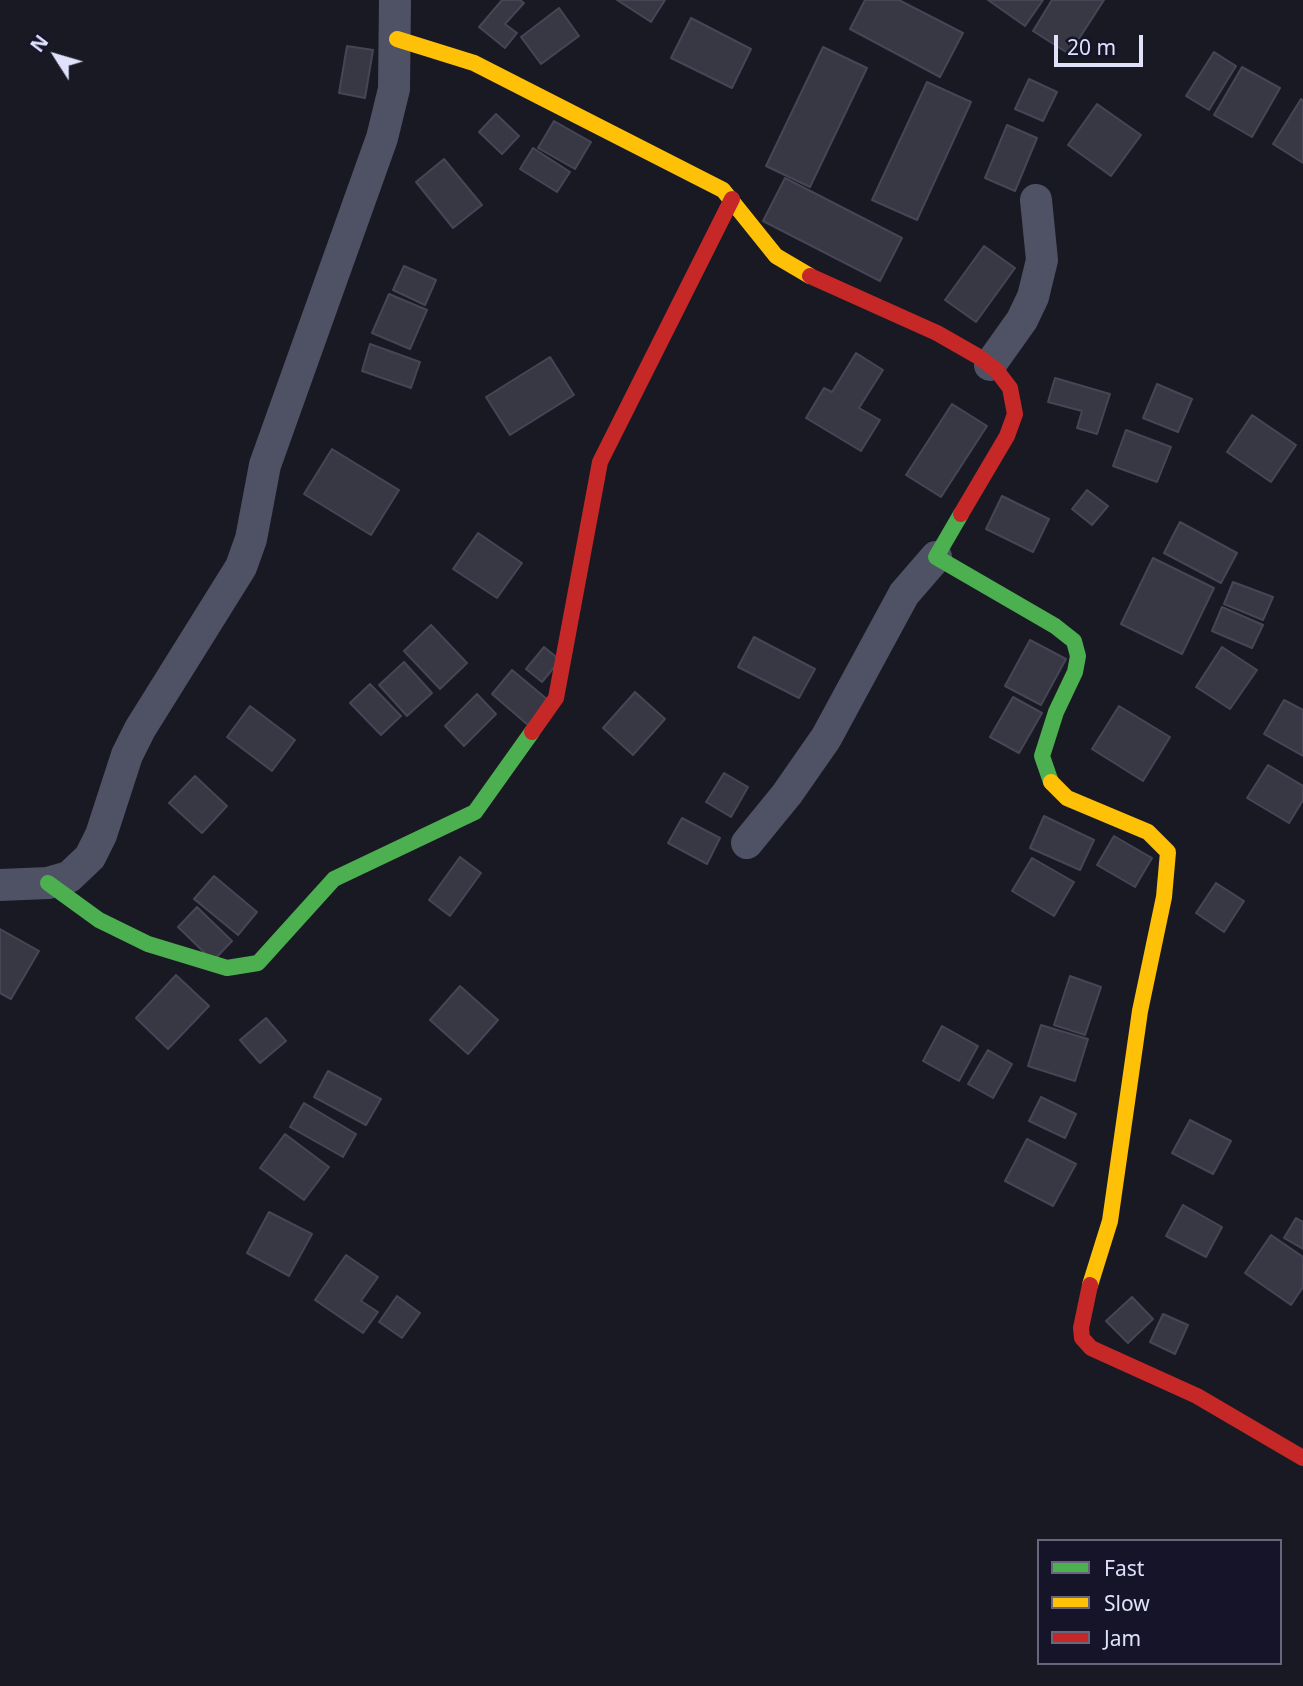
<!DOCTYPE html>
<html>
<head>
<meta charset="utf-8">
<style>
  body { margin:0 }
  #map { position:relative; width:1303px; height:1686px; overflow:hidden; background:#191924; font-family:"Noto Sans",sans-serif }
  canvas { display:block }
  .legend { position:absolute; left:1037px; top:1539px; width:245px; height:126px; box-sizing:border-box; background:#151429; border:2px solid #66667d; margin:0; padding:9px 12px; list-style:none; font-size:21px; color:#e0e1fb }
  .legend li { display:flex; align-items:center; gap:14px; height:35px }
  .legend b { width:35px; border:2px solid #66667d }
  .north { position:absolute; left:21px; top:21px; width:70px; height:70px; -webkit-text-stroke:5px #151429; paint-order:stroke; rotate:307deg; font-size:19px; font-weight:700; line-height:28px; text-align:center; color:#e0e1fb }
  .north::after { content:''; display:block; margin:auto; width:24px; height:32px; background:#e0e1fb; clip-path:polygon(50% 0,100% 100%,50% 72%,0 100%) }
  .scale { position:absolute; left:1054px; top:35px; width:89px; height:32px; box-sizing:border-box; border:4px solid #e0e1fb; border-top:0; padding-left:9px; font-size:21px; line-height:24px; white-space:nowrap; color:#e0e1fb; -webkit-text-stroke:5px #151429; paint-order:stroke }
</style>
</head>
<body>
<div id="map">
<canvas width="1303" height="1686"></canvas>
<ul class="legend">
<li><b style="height:9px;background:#4caf50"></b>Fast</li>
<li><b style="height:9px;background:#ffc107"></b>Slow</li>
<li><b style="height:9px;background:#c62828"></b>Jam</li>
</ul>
<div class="north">N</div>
<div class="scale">20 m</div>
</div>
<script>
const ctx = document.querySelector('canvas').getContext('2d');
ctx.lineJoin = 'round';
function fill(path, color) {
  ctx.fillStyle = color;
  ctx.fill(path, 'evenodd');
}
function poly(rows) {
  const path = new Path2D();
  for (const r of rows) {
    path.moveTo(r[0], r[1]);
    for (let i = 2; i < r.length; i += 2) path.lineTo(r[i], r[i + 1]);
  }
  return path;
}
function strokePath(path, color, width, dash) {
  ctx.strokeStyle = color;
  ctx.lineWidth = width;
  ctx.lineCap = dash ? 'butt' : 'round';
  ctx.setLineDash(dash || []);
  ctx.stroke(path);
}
const building = poly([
  [502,0,520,0,524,3,505,24,517,33,505,48,479,27,502,0],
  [617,0,665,0,651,22,617,0],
  [865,0,899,0,963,33,940,77,850,29,865,0],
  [988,0,1043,0,1025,26,988,0],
  [1052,0,1104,0,1069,54,1033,31,1052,0],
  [559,8,579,36,541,64,521,37,559,8],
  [691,18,751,49,732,88,671,58,691,18],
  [347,46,373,50,365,98,339,93,347,46],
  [823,47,867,68,810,187,766,166,823,47],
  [1214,52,1236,66,1209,110,1186,96,1214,52],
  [1242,67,1280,88,1252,137,1214,115,1242,67],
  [1029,79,1057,92,1043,121,1015,109,1029,79],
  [927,82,971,102,917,220,872,200,927,82],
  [1301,99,1303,101,1303,163,1273,144,1301,99],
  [1097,104,1141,135,1111,176,1068,145,1097,104],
  [496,114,519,136,502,154,479,132,496,114],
  [554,121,591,142,575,169,538,148,554,121],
  [1007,125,1037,138,1015,191,985,178,1007,125],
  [533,148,570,172,557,192,520,169,533,148],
  [444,159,482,205,453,228,416,182,444,159],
  [785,178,902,238,880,281,763,221,785,178],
  [984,246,1015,268,976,322,945,300,984,246],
  [404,266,436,280,425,305,393,290,404,266],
  [389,294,427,310,410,349,372,333,389,294],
  [370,344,420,362,411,388,362,371,370,344],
  [856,353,883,370,859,408,880,420,861,451,806,418,824,388,832,392,856,353],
  [550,357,574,395,510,435,486,397,550,357],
  [1055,378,1110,394,1097,434,1077,428,1082,411,1048,402,1055,378],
  [1157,384,1192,399,1178,432,1143,418,1157,384],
  [952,404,987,426,941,497,906,475,952,404],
  [1252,415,1296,445,1271,482,1227,452,1252,415],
  [1126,430,1171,447,1157,482,1113,466,1126,430],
  [332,449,399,490,371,535,304,494,332,449],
  [1087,490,1108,506,1092,525,1072,509,1087,490],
  [1002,496,1049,519,1033,552,986,529,1002,496],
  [1180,522,1237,553,1221,583,1164,553,1180,522],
  [478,533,522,563,497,598,453,569,478,533],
  [1153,558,1214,588,1182,654,1121,624,1153,558],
  [1233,582,1273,597,1263,620,1224,604,1233,582],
  [1222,607,1263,625,1252,648,1212,631,1222,607],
  [431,625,467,663,440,689,404,651,431,625],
  [754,637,815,669,799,698,738,667,754,637],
  [1030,640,1066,659,1041,705,1005,686,1030,640],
  [544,647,560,660,542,682,526,669,544,647],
  [1222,647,1257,670,1230,709,1196,687,1222,647],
  [404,662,432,693,407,716,379,685,404,662],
  [512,670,548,700,528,725,492,694,512,670],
  [370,684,401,716,381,735,350,703,370,684],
  [635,692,665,719,633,755,603,728,635,692],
  [477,694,496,714,464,746,445,726,477,694],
  [1013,697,1042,713,1019,753,990,737,1013,697],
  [1284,700,1303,710,1303,756,1264,734,1284,700],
  [250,706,295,740,272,771,227,737,250,706],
  [1119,706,1170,737,1143,781,1092,749,1119,706],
  [1268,765,1303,786,1303,800,1289,823,1247,798,1268,765],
  [724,773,748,787,731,817,706,802,724,773],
  [195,776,227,806,202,833,169,803,195,776],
  [1044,816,1094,840,1080,870,1030,848,1044,816],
  [682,818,720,838,707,864,668,843,682,818],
  [1114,836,1152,858,1135,887,1097,865,1114,836],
  [460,857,481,873,450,916,429,900,460,857],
  [1032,858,1074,882,1054,916,1012,891,1032,858],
  [214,876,257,912,238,935,194,899,214,876],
  [1216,883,1244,901,1224,932,1196,913,1216,883],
  [197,907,232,941,213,961,178,927,197,907],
  [0,929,39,951,11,999,0,993,0,929],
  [176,975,209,1006,168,1049,136,1018,176,975],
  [1070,976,1101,987,1085,1035,1054,1025,1070,976],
  [460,986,498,1020,468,1054,430,1020,460,986],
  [266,1018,286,1041,260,1063,240,1040,266,1018],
  [1041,1025,1088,1039,1075,1081,1028,1066,1041,1025],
  [942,1026,978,1046,959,1081,923,1061,942,1026],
  [988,1050,1012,1064,993,1098,968,1084,988,1050],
  [328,1071,381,1099,366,1125,314,1097,328,1071],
  [1041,1097,1076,1114,1065,1138,1029,1121,1041,1097],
  [304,1103,356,1134,343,1157,290,1127,304,1103],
  [1190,1120,1231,1141,1213,1174,1172,1153,1190,1120],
  [285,1134,329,1167,304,1200,260,1168,285,1134],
  [1027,1139,1076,1164,1053,1206,1005,1181,1027,1139],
  [1183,1205,1222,1227,1206,1257,1166,1236,1183,1205],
  [269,1212,312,1234,289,1276,247,1253,269,1212],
  [1296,1218,1303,1222,1303,1249,1284,1238,1296,1218],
  [1271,1235,1303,1257,1303,1287,1291,1305,1245,1273,1271,1235],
  [346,1255,378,1277,361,1301,378,1312,363,1333,315,1300,346,1255],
  [397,1296,420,1313,402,1338,379,1322,397,1296],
  [1132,1297,1153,1319,1128,1343,1106,1321,1132,1297],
  [1163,1314,1188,1325,1175,1354,1150,1342,1163,1314]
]);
const street = poly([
  [990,365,1022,320,1033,297,1042,260,1036,200],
  [747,843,787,794,826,738,904,594,936,557],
  [0,885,48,883,69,877,90,857,101,835,127,755,140,729,241,567,251,539,265,465,382,138,394,89,395,0]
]);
const fast = poly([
  [961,514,936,557,1055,626,1074,641,1078,656,1075,672,1056,712,1042,756,1051,782],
  [48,883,99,920,148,944,227,968,258,963,334,879,475,812,532,732]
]);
const slow = poly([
  [397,39,474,63,723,190,776,256,810,276],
  [1051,782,1067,798,1148,832,1168,852,1164,897,1140,1011,1110,1221,1090,1285]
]);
const jam = poly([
  [810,276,937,333,979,357,997,371,1010,388,1015,414,1007,436,961,514],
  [532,732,556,698,600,462,732,199],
  [1090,1285,1081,1328,1082,1338,1091,1348,1197,1396,1303,1458]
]);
fill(building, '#383845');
strokePath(building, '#454556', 2);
strokePath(street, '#4f5164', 32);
strokePath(fast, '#4caf50', 16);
strokePath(slow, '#ffc107', 16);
strokePath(jam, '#c62828', 16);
</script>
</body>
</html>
